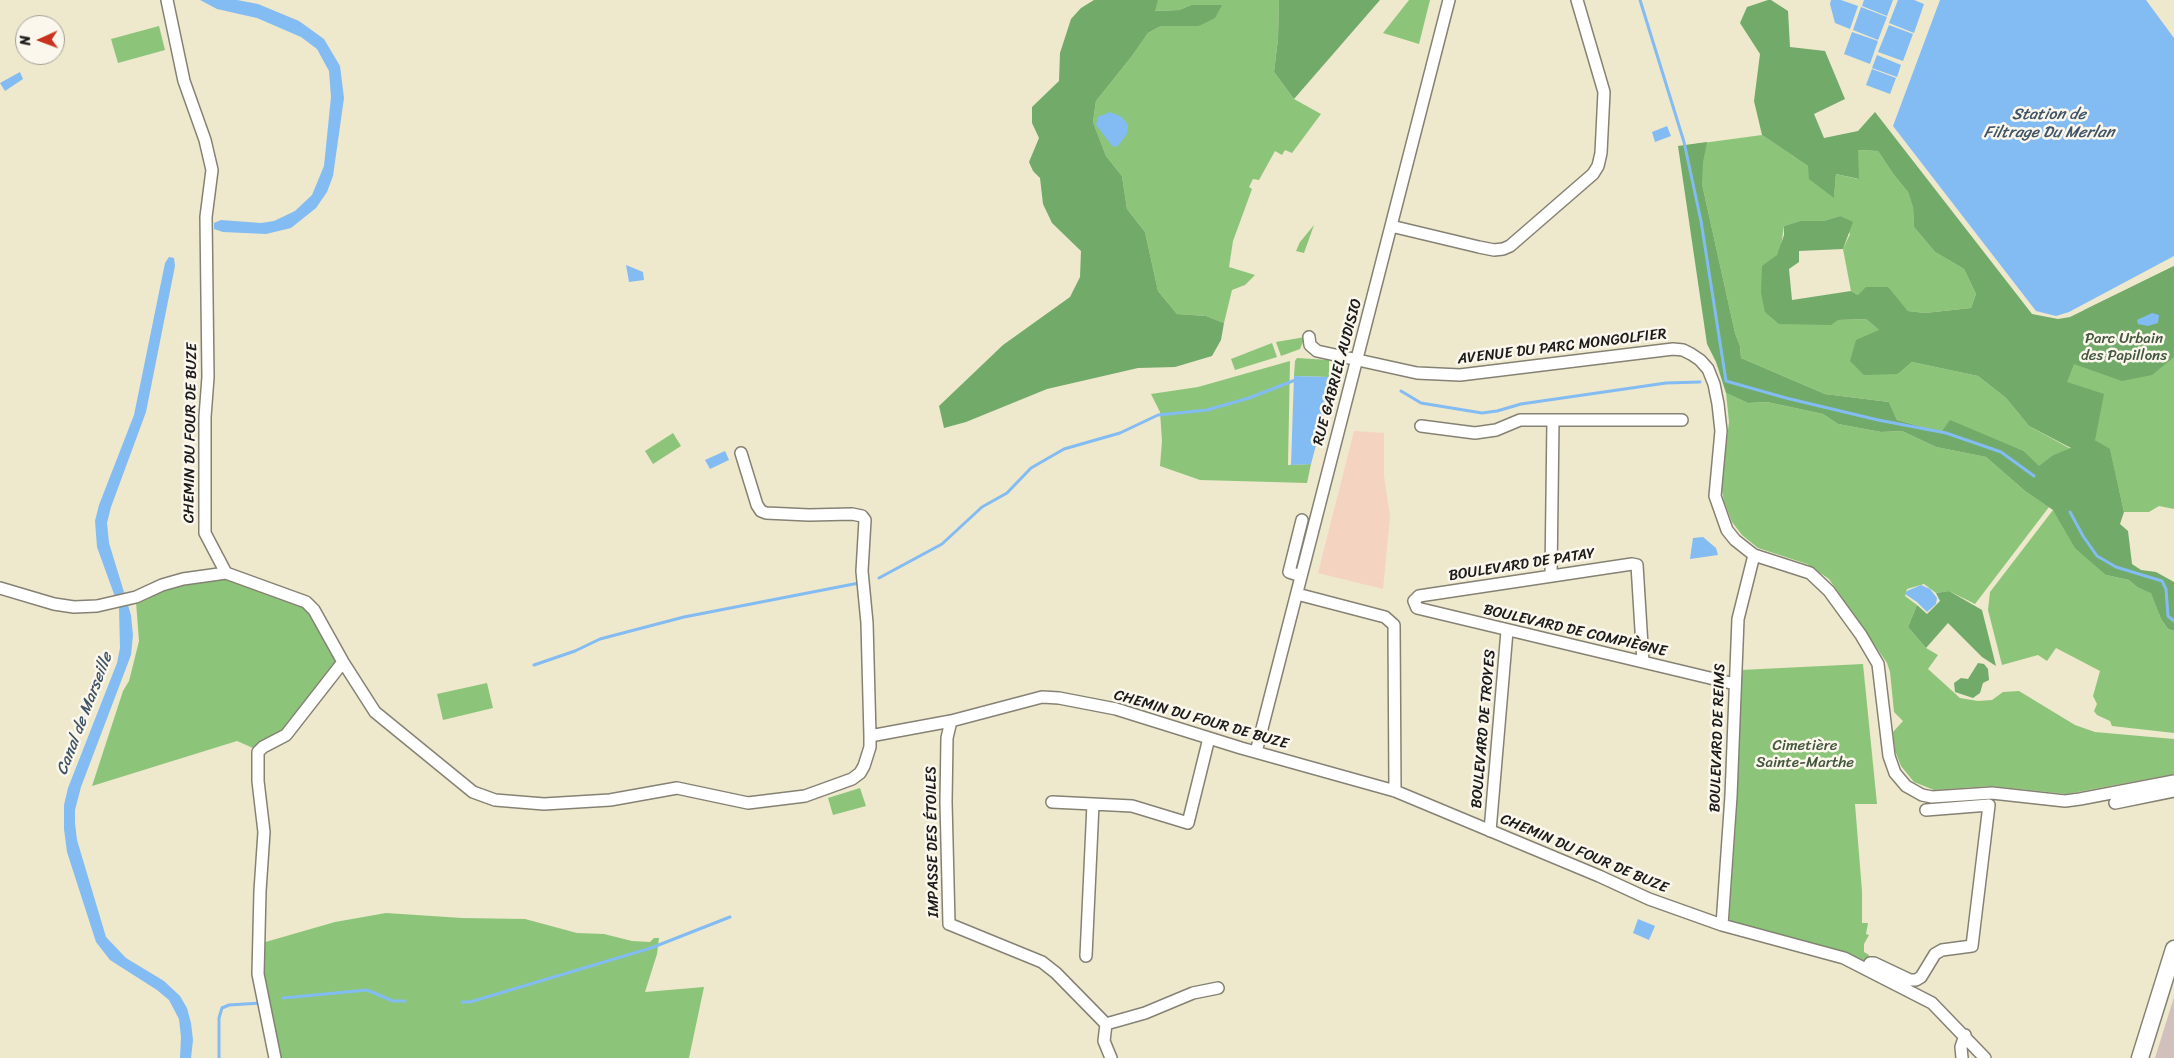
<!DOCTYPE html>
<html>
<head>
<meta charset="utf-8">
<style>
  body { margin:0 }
  #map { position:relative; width:2174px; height:1058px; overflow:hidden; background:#eee8cd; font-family:Sriracha,sans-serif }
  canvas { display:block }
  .north { position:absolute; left:15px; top:15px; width:50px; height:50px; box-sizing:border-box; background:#fbf7ec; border:1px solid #a29f99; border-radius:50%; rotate:268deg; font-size:14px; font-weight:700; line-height:20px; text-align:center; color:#1c1c1c }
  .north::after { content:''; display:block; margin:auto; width:18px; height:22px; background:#c8321e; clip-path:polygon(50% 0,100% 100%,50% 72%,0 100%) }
</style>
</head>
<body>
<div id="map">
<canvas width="2174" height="1058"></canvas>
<div class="north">N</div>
</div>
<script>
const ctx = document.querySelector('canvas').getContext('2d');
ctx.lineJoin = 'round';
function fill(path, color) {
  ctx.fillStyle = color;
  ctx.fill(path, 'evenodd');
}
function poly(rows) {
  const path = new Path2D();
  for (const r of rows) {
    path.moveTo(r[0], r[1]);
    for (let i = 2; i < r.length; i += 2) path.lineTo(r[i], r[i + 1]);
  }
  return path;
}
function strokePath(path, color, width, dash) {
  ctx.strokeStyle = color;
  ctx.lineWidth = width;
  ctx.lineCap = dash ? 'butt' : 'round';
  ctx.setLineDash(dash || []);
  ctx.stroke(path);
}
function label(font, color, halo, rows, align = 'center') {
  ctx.font = font + ' Sriracha,sans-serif';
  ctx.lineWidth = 5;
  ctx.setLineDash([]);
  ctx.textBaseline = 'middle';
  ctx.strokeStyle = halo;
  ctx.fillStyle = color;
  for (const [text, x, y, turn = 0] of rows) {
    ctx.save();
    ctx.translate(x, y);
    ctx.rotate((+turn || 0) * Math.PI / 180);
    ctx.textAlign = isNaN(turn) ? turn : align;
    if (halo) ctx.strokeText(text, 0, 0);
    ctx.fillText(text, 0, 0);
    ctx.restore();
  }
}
const built = poly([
  [1354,431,1384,433,1384,476,1390,516,1383,589,1318,573]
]);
const industrial = poly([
  [2174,997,2174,1058,2155,1058]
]);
const green = poly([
  [1158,0,1279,0,1278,39,1274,72,1294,99,1321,114,1292,153,1285,150,1282,155,1275,151,1259,180,1253,179,1249,187,1252,189,1233,241,1229,267,1255,275,1245,285,1232,290,1224,323,1206,316,1177,314,1158,291,1145,232,1127,209,1122,176,1106,156,1093,122,1096,101,1132,56,1148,33,1161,26,1199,26,1221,5,1191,5,1179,10,1154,11],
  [1409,0,1430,0,1419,44,1383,33],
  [159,26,165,50,118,63,111,39],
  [1762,135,1808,166,1834,197,1836,174,1858,179,1858,150,1878,151,1894,175,1908,192,1913,206,1914,227,1935,252,1964,269,1976,294,1971,308,1925,313,1908,311,1887,288,1858,295,1851,291,1843,249,1850,234,1840,216,1823,221,1800,221,1784,226,1781,246,1761,293,1838,320,1866,319,1879,330,1898,374,1912,362,1978,376,2006,398,2029,426,2071,449,2053,455,2039,467,2024,451,1950,421,1941,432,1897,420,1889,402,1825,394,1741,358,1740,346,1735,333,1702,184,1688,145],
  [1314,225,1304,253,1296,251,1300,242],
  [2174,266,2174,509,2159,506,2149,512,2124,512,2110,450,2095,440,2061,380,2084,310],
  [1305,337,1300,349,1281,356,1276,342],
  [1272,343,1277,357,1235,370,1231,359],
  [1297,358,1329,360,1329,377,1294,376,1295,361],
  [1290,361,1288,465,1311,464,1307,483,1200,480,1160,466,1162,441,1160,412,1151,394,1198,387],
  [1726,393,1748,403,1767,402,1823,414,1838,424,1881,432,1902,431,1936,447,1986,457,2025,491,2049,507,1975,604,1949,591,1936,593,1924,584,1907,589,1905,596,1917,605,1908,627,1926,648,1938,655,1928,669,1960,698,1978,701,1992,700,2003,692,2019,691,2075,725,2095,732,2174,739,2174,774,2067,794,1991,786,1934,790,1914,782,1901,766,1895,751,1893,732,1903,721,1894,712,1890,672,1887,663,1829,579,1807,564,1758,548,1742,535,1732,522,1724,501,1721,486,1729,422],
  [673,433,681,446,653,464,645,451],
  [2053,510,2106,575,2129,580,2137,587,2151,592,2161,619,2168,629,2174,631,2174,733,2112,726,2110,721,2097,715,2094,711,2097,704,2093,696,2100,671,2056,648,2047,661,2038,655,2002,665,1988,610,1990,592],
  [218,578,235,580,307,606,338,658,336,667,284,732,272,739,267,738,264,740,265,742,253,748,237,741,92,786,123,691,129,681,139,641,136,602,139,603,150,598,151,593,175,584],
  [1863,664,1877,804,1855,804,1862,891,1862,923,1868,923,1866,934,1869,935,1864,944,1864,952,1869,955,1865,963,1733,924,1729,919,1736,821,1741,670],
  [487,683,493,708,443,720,437,694],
  [860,788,866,806,833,815,828,798],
  [386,913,462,918,525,919,577,933,604,934,632,941,650,942,654,938,659,938,657,954,645,992,704,987,689,1058,280,1058,261,977,262,943,335,922]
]);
const forest = poly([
  [1094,0,1158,0,1155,11,1179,10,1191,5,1222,5,1215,18,1199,26,1161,26,1148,33,1132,56,1096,101,1093,122,1106,156,1122,176,1127,209,1145,232,1158,291,1177,314,1206,316,1224,323,1221,340,1212,356,1175,367,1138,368,1047,389,966,422,944,428,939,406,1003,345,1070,297,1080,277,1081,251,1052,223,1043,204,1040,178,1033,171,1029,162,1039,138,1032,123,1032,107,1059,81,1060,53,1071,19,1081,8],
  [1279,0,1380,0,1294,99,1274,72,1278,39],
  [1768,0,1771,0,1788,11,1790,47,1825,51,1845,99,1814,114,1824,138,1858,131,1875,112,2032,314,2058,319,2070,317,2174,266,2174,357,2152,375,2122,381,2074,364,2067,382,2104,394,2095,440,2110,449,2124,512,2120,524,2128,531,2132,564,2141,570,2156,572,2174,582,2174,631,2168,629,2161,619,2151,593,2137,587,2129,580,2106,575,2075,548,2053,510,2025,491,1986,457,1936,447,1902,431,1881,432,1838,424,1823,414,1767,402,1748,403,1726,393,1716,362,1707,344,1678,146,1707,142,1703,162,1702,184,1735,333,1740,346,1741,358,1825,394,1889,402,1897,420,1941,432,1950,420,2024,451,2039,466,2053,455,2071,448,2029,426,2006,398,1978,376,1912,362,1898,374,1864,375,1850,361,1856,340,1879,330,1866,319,1838,320,1831,325,1779,324,1765,312,1761,293,1762,266,1777,255,1784,235,1784,226,1800,221,1823,221,1840,216,1853,222,1843,249,1799,251,1799,262,1789,269,1792,300,1851,291,1858,295,1866,287,1888,287,1908,311,1925,313,1971,308,1976,294,1964,269,1935,252,1914,227,1913,207,1908,192,1894,175,1878,151,1858,150,1859,179,1836,174,1834,198,1809,179,1808,166,1762,135,1754,101,1760,54,1740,23,1747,7],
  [1949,591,1982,610,1996,666,1982,657,1948,623,1926,648,1908,627,1917,605,1927,614,1940,601,1936,593],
  [1978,663,1984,664,1988,669,1989,680,1983,683,1980,693,1973,698,1955,692,1954,683,1961,678,1968,679]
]);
const water = poly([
  [200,0,237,0,258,4,299,21,324,39,340,66,344,98,333,176,327,192,316,208,291,228,266,234,223,232,214,229,214,223,221,220,261,223,274,221,295,211,312,195,324,166,331,97,329,71,317,49,301,37,257,18,217,9],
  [1831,0,1841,0,1858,6,1850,29,1835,23,1830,4],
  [1864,0,1893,0,1887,16,1862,6],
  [1898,0,1914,0,1924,4,1914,33,1889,23],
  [1940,0,2146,0,2174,38,2174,256,2069,312,2056,316,2036,311,1893,126],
  [1861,7,1887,17,1878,40,1853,30],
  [1889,25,1913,34,1903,61,1878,52],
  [1852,32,1878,41,1870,64,1844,54],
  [1877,55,1901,65,1897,77,1872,68],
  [1872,69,1896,78,1890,94,1866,85],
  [20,72,23,79,5,91,0,83],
  [1110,112,1122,117,1128,125,1127,134,1117,147,1112,146,1096,125,1098,117],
  [1667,126,1671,136,1655,142,1652,132],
  [169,257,174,258,175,266,146,412,111,507,107,523,109,543,131,615,133,635,131,655,81,787,75,810,75,823,77,840,106,937,126,958,164,981,180,996,187,1008,191,1023,193,1040,191,1058,180,1058,181,1037,179,1019,169,1000,157,990,110,960,96,942,67,852,64,829,64,805,68,788,117,663,120,648,119,608,97,547,95,521,99,505,134,415,165,263],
  [626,265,643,272,644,280,629,282],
  [2152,313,2159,315,2158,323,2148,326,2138,324,2137,320,2139,319],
  [1294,376,1329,377,1328,400,1311,464,1291,465],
  [725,451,729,460,710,469,705,460],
  [1703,537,1716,548,1718,555,1690,559,1693,538],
  [1921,585,1930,589,1937,598,1936,604,1927,612,1917,602,1905,594,1907,591],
  [1638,919,1655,926,1649,940,1633,933]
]);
const stream = poly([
  [1640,0,1684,142,1701,221,1726,381,1786,398,1878,420,1946,433,2001,452,2034,476],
  [1401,391,1421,403,1482,413,1497,411,1521,404,1666,383,1700,382],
  [2070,512,2083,536,2097,556,2116,567,2162,581,2166,589,2168,616,2174,621],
  [879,578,942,544,982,507,1007,493,1031,468,1064,449,1120,433,1158,415,1207,410,1249,398,1298,379],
  [534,665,575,651,600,639,684,617,859,583],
  [283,998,367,990,393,1001,405,1001],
  [462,1002,470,1002,651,948,730,917],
  [219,1058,219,1018,222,1008,229,1005,261,1003]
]);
const minor = poly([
  [167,0,184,81,205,140,212,170,206,217,208,377,205,417,205,533,226,573,306,602,314,610,343,662,375,712,473,792,495,800,544,804,610,800,677,788,748,803,805,796,852,779,860,773,864,766,870,747,870,736,867,623,862,571,865,520,862,516,852,514,809,515,766,513,761,511,757,505,741,453],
  [1391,226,1479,247,1494,250,1503,249,1510,246,1593,174,1598,166,1601,153,1604,92,1577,0],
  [1309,337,1310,345,1317,351,1417,373,1460,375,1673,349,1683,350,1691,354,1700,360,1708,369,1714,384,1718,404,1721,431,1715,496,1727,530,1735,540,1754,555,1810,573,1829,591,1861,635,1878,664,1889,756,1895,773,1906,786,1922,795,1932,797,1992,793,2065,801,2080,799,2174,781],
  [1421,426,1475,433,1496,430,1520,420,1682,420],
  [1301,576,1289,572,1302,520],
  [1551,576,1553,420],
  [0,588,54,604,74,607,97,606,136,597,162,585,183,579,226,573],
  [1297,594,1385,617,1394,625,1395,791],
  [1643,662,1637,565,1632,564,1419,596,1414,601,1417,608,1735,684],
  [951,721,947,738,946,802,949,924,1042,962,1056,973,1106,1024,1145,1013,1193,993,1218,988],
  [870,736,951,721,1042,697,1059,698,1116,709,1241,748,1395,791,1599,876,1649,899,1722,925,1844,958,1932,1003,1985,1058],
  [1256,752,1449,0],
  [1052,802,1093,804],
  [2115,803,2174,791],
  [1490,831,1507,631],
  [1722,925,1731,796,1738,619,1754,555],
  [1086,956,1093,804,1132,806,1188,823,1209,738],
  [1867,968,1870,963,1874,963,1910,980,1916,980,1921,977,1935,954,1942,950,1972,946,1989,805,1926,810],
  [1106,1024,1104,1041,1111,1058],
  [275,1058,258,974,260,891,264,832,258,781,258,752,263,747,286,735,343,662],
  [1962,1058,1961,1047,1965,1035]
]);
const secondary = poly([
  [2140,1058,2174,949]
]);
const parkNames = [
  ["Parc Urbain",2124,339],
  ["des Papillons",2124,356],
  ["Cimetière",1805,746],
  ["Sainte-Marthe",1805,763]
];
const streetNames = [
  ["AVENUE DU PARC MONGOLFIER",1562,347,-7],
  ["RUE GABRIEL AUDISIO",1338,372,-75],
  ["CHEMIN DU FOUR DE BUZE",191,433,-89],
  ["BOULEVARD DE PATAY",1522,565,-9],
  ["BOULEVARD DE COMPIÈGNE",1575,631,13],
  ["CHEMIN DU FOUR DE BUZE",1201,720,16],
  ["BOULEVARD DE TROYES",1484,729,-85],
  ["BOULEVARD DE REIMS",1718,738,-88],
  ["IMPASSE DES ÉTOILES",933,842,-91],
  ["CHEMIN DU FOUR DE BUZE",1584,854,23]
];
const waterNames = [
  ["Station de",2049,115],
  ["Filtrage Du Merlan",2049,133],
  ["Canal de Marseille",85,714,-69]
];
fill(built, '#f5d3c1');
fill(industrial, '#d1c0bc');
fill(green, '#8cc579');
fill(forest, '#71aa69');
fill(water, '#82bcf3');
strokePath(stream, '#82bcf3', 3);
strokePath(minor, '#858274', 14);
strokePath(secondary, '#858274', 19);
strokePath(minor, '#fff', 11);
strokePath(secondary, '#fff', 16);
label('15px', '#43573d', '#fbf7ec', parkNames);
label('15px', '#1c1c1c', '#fbf7ec', streetNames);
label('italic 16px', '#405467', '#fbf7ec', waterNames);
</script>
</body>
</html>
